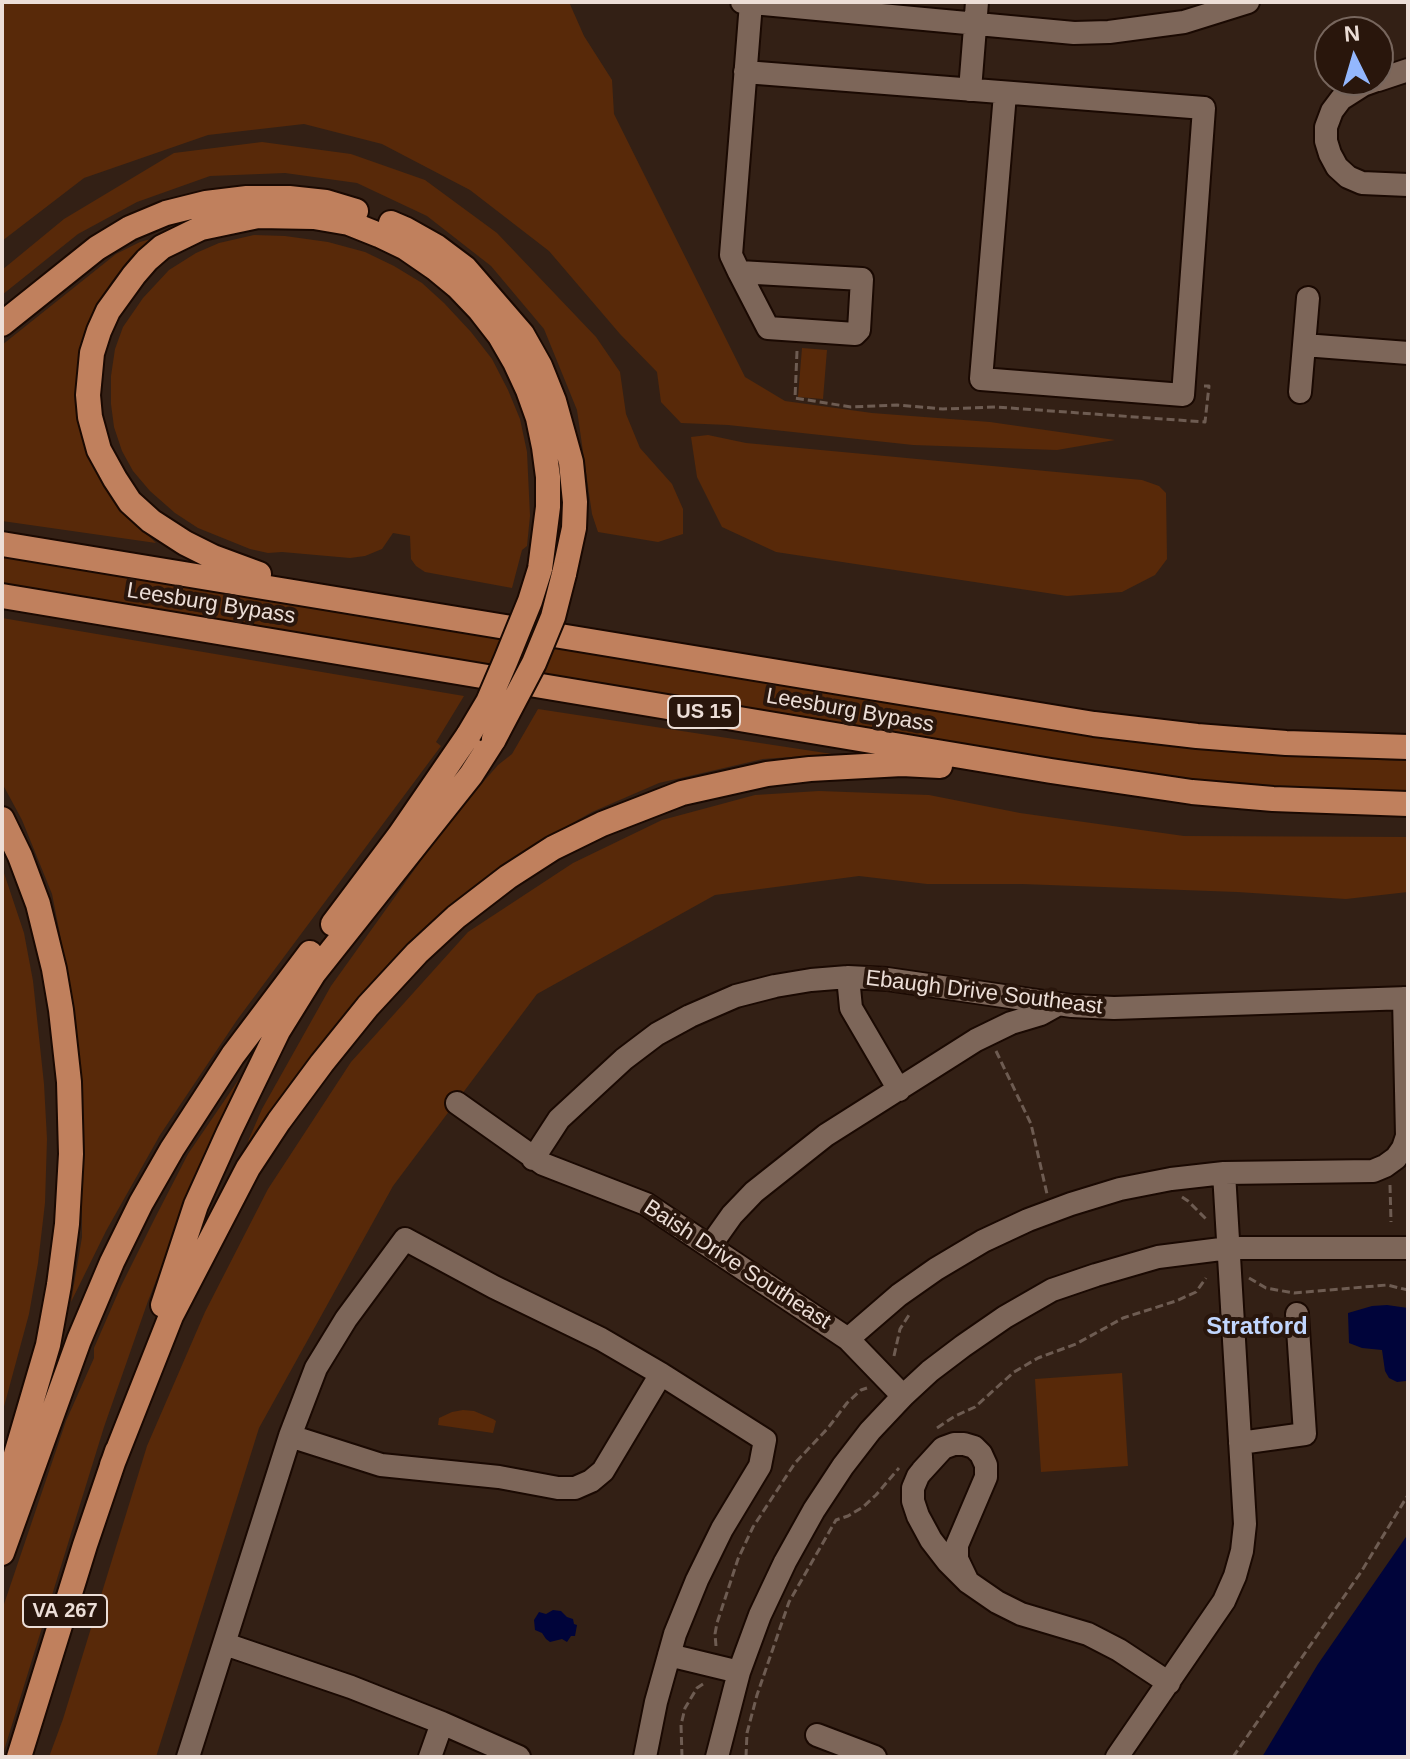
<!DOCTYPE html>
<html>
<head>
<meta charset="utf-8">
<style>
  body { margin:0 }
  #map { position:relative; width:1410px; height:1759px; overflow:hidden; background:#332015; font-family:Arial,sans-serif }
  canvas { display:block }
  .frame { position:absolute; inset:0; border:4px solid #ecded7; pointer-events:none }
  .north { position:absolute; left:1314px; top:16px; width:80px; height:80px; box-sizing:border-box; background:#29160c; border:2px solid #77665d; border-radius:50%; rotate:355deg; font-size:22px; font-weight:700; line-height:32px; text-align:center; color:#ecded7 }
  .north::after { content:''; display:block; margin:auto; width:28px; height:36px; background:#93b7fd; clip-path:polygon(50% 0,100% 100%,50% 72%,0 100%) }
</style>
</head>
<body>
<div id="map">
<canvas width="1410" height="1759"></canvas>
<div class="frame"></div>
<div class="north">N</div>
</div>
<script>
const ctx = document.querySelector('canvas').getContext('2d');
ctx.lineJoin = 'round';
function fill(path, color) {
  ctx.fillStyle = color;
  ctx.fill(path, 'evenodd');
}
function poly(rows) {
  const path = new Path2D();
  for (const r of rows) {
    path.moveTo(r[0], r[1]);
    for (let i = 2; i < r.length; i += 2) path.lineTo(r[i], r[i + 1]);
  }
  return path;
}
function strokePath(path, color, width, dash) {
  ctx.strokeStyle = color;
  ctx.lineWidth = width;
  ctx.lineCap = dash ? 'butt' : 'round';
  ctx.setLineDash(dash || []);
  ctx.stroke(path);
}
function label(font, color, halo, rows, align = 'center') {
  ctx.font = font + ' Arial,sans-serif';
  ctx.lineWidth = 8;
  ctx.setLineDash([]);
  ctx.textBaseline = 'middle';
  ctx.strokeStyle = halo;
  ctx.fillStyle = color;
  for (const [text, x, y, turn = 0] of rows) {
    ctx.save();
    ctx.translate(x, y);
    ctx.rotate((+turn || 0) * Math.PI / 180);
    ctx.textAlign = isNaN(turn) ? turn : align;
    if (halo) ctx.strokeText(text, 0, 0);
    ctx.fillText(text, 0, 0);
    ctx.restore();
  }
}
const green = poly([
  [2,2,569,2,584,36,612,80,614,114,745,377,785,401,872,413,990,422,1115,440,1057,450,913,445,728,425,681,423,661,402,657,372,620,334,549,251,470,190,382,144,304,124,208,135,84,178,2,241],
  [262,142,351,154,425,180,497,233,596,337,620,372,626,414,640,448,672,484,683,509,683,534,658,542,598,532,592,514,577,410,544,329,491,266,427,216,357,183,285,173,210,176,137,202,78,234,2,295,2,270,64,219,174,153],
  [254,235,285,236,328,242,365,252,394,266,422,283,444,303,471,332,492,359,508,390,520,419,527,452,530,516,527,546,522,550,512,588,425,572,416,566,411,559,410,536,393,533,382,549,365,556,350,558,282,552,268,553,250,549,198,528,175,513,150,491,133,471,122,451,114,427,111,404,111,376,115,349,123,327,143,298,169,270,196,253,219,243],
  [151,239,130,258,112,281,95,307,84,333,79,359,76,388,78,411,83,437,91,460,103,486,119,507,156,543,2,521,2,345,116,254,140,242],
  [802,348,827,350,823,399,798,397],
  [708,435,746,443,1142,480,1159,486,1166,493,1167,559,1155,575,1122,592,1067,596,776,552,722,527,697,477,691,437],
  [2,557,1075,734,1301,757,1408,761,1408,792,1292,789,1201,781,1108,769,2,588],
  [2,618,464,696,436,742,441,746,237,1020,160,1135,106,1231,71,1302,82,1237,82,1210,81,1106,72,995,52,894,22,820,2,783],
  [538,709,832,754,763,759,659,783,592,812,544,839,493,872,458,900,246,1150,249,1139,262,1109,331,986,450,820,498,765,512,754],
  [819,791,929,795,1020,813,1184,836,1408,837,1408,892,1346,899,1237,892,1022,884,927,884,859,876,715,895,537,994,393,1186,259,1428,156,1757,49,1757,63,1719,147,1446,205,1312,268,1189,351,1062,468,932,573,863,662,820,755,795],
  [2,867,24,933,33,981,44,1084,47,1139,45,1203,38,1263,29,1314,2,1414],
  [267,1038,190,1195,148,1301,104,1427,2,1757,2,1610,66,1421,94,1358,94,1348,121,1286,156,1216,188,1154],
  [1122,1373,1128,1466,1041,1472,1035,1379],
  [463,1410,474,1411,493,1419,496,1421,493,1433,438,1425,439,1418,452,1412]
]);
const water = poly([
  [1387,1305,1408,1308,1408,1380,1406,1381,1397,1382,1389,1378,1385,1371,1382,1350,1362,1348,1349,1343,1348,1313,1372,1306],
  [1408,1534,1408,1757,1262,1757,1318,1664],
  [553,1610,561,1611,567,1617,573,1619,574,1624,577,1625,575,1636,571,1636,567,1642,562,1639,550,1642,546,1639,542,1633,535,1630,534,1620,539,1612,546,1614]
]);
const path = poly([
  [797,351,795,398,851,407,897,405,943,409,996,407,1205,422,1209,386,1204,386],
  [996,1051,1031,1124,1047,1194],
  [1390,1185,1391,1222],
  [1182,1197,1188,1201,1206,1219],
  [1249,1278,1266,1288,1294,1293,1387,1285,1408,1290],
  [894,1356,900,1329,909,1315],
  [937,1428,955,1416,975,1407,1014,1372,1038,1358,1076,1344,1123,1318,1176,1301,1196,1292,1206,1278],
  [716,1646,715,1634,717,1623,738,1559,753,1527,795,1463,828,1428,847,1403,861,1390,867,1388],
  [682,1757,681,1725,685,1708,697,1688,703,1684],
  [746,1757,747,1733,757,1695,789,1602,836,1520,848,1516,863,1507,876,1495,899,1468],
  [1233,1757,1361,1572,1408,1495]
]);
const minor = poly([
  [742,2,1074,33,1109,32,1184,22,1248,2],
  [745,72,1204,108,1183,395,981,379,1005,94],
  [1377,80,1363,85,1341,99,1332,111,1326,127,1326,141,1330,154,1337,167,1348,177,1362,183,1408,185],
  [1378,80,1408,70],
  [970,90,977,2],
  [739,272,862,279,859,330,855,334,768,328,739,272],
  [739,272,731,255,751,3],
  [1304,345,1408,353],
  [1300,392,1308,298],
  [848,977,851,1008,899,1090],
  [457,1103,543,1164,646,1204,848,1339,899,1295,936,1269,983,1241,1028,1220,1071,1204,1120,1189,1171,1179,1224,1173,1373,1171,1385,1166,1396,1158,1403,1148,1407,1136,1404,998],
  [533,1159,559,1119,624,1059,657,1034,690,1016,736,996,775,986,811,980,848,977,887,979,1072,1006,1114,1008,1408,998],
  [710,1246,732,1215,754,1192,826,1135,976,1040,1011,1023,1041,1014,1059,1004],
  [848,1339,903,1396],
  [290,1436,381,1465,499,1477,558,1488,575,1488,591,1481,603,1471,661,1374],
  [1240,1443,1305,1434,1297,1314],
  [968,1582,957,1559,957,1545,986,1477,986,1465,981,1454,974,1447,964,1444,954,1444,943,1448,922,1471,918,1476,913,1488,913,1501,918,1516,931,1540,948,1562,968,1582,997,1602,1021,1614,1088,1634,1119,1650,1169,1683],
  [225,1644,351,1687,442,1723,519,1757],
  [669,1655,739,1672],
  [817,1735,875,1757],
  [188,1757,290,1436,316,1368,346,1319,405,1239,494,1287,601,1339,661,1374,765,1440,760,1466,722,1529,697,1580,675,1634,656,1702,645,1757],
  [430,1757,442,1723],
  [717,1757,739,1672,760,1615,785,1562,814,1510,843,1466,870,1431,903,1396,930,1371,963,1346,1005,1317,1052,1290,1096,1275,1158,1257,1229,1248,1408,1248],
  [1117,1757,1224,1601,1235,1576,1242,1551,1245,1524,1224,1173]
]);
const highway = poly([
  [391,223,405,229,437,247,465,268,522,334,540,366,554,401,571,462,575,502,574,528,564,574],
  [2,324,97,248,130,228,166,213,206,203,247,198,289,198,326,202,356,211],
  [2,544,1094,724,1197,736,1286,743,1408,747],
  [259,574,213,557,185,543,151,521,130,502,115,479,99,450,90,417,88,395,92,353,99,331,108,311,134,275,147,260,162,247,201,228,258,216,314,217,349,223,379,235,406,248,435,268,458,287,479,309,500,336,515,362,528,390,538,418,544,447,548,477,548,507,540,569],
  [2,596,1051,771,1192,792,1273,799,1408,804],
  [2,819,20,856,38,904,54,969,61,1010,69,1082,71,1154,67,1224,59,1285,48,1345,2,1502],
  [333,924,399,836,469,734],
  [163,1305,196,1205,229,1132,278,1031,314,973,471,775,494,739],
  [112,1465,171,1316,248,1168,279,1121,322,1063,368,1006,417,953,456,917,508,877,553,848,602,824,682,793,767,774,810,769,902,764,940,766],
  [2,1553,79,1340,112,1262,141,1203,172,1149,233,1055,310,953],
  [19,1757,85,1545,117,1451]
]);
const highwayBridge = poly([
  [469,734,488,702,506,660,530,601,540,569],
  [494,739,534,663,553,617,564,574]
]);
const shields = [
  [704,712,72],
  [65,1611,84]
];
const shieldNames = [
  ["US 15",704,712],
  ["VA 267",65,1611]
];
const streetNames = [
  ["Leesburg Bypass",211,604,9],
  ["Leesburg Bypass",850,711,10],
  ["Ebaugh Drive Southeast",984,993,7],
  ["Baish Drive Southeast",737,1265,33]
];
const neighbourhoodNames = [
  ["Stratford",1257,1327]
];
fill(green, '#582909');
fill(water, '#00043a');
strokePath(minor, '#1a0902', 26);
strokePath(highway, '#1a0902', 28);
strokePath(path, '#6e5c52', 3, [8, 4]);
strokePath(minor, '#7d6659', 22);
strokePath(highway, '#c0805d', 24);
strokePath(highwayBridge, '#1a0902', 28, []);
strokePath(highwayBridge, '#c0805d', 24);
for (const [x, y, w] of shields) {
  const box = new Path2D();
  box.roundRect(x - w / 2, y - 16, w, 32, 6);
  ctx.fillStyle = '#29160c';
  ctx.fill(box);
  strokePath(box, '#ecded7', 2);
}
label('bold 20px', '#ecded7', null, shieldNames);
label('22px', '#ecded7', '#29160c', streetNames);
label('bold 24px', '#c1d6fe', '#29160c', neighbourhoodNames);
</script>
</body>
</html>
